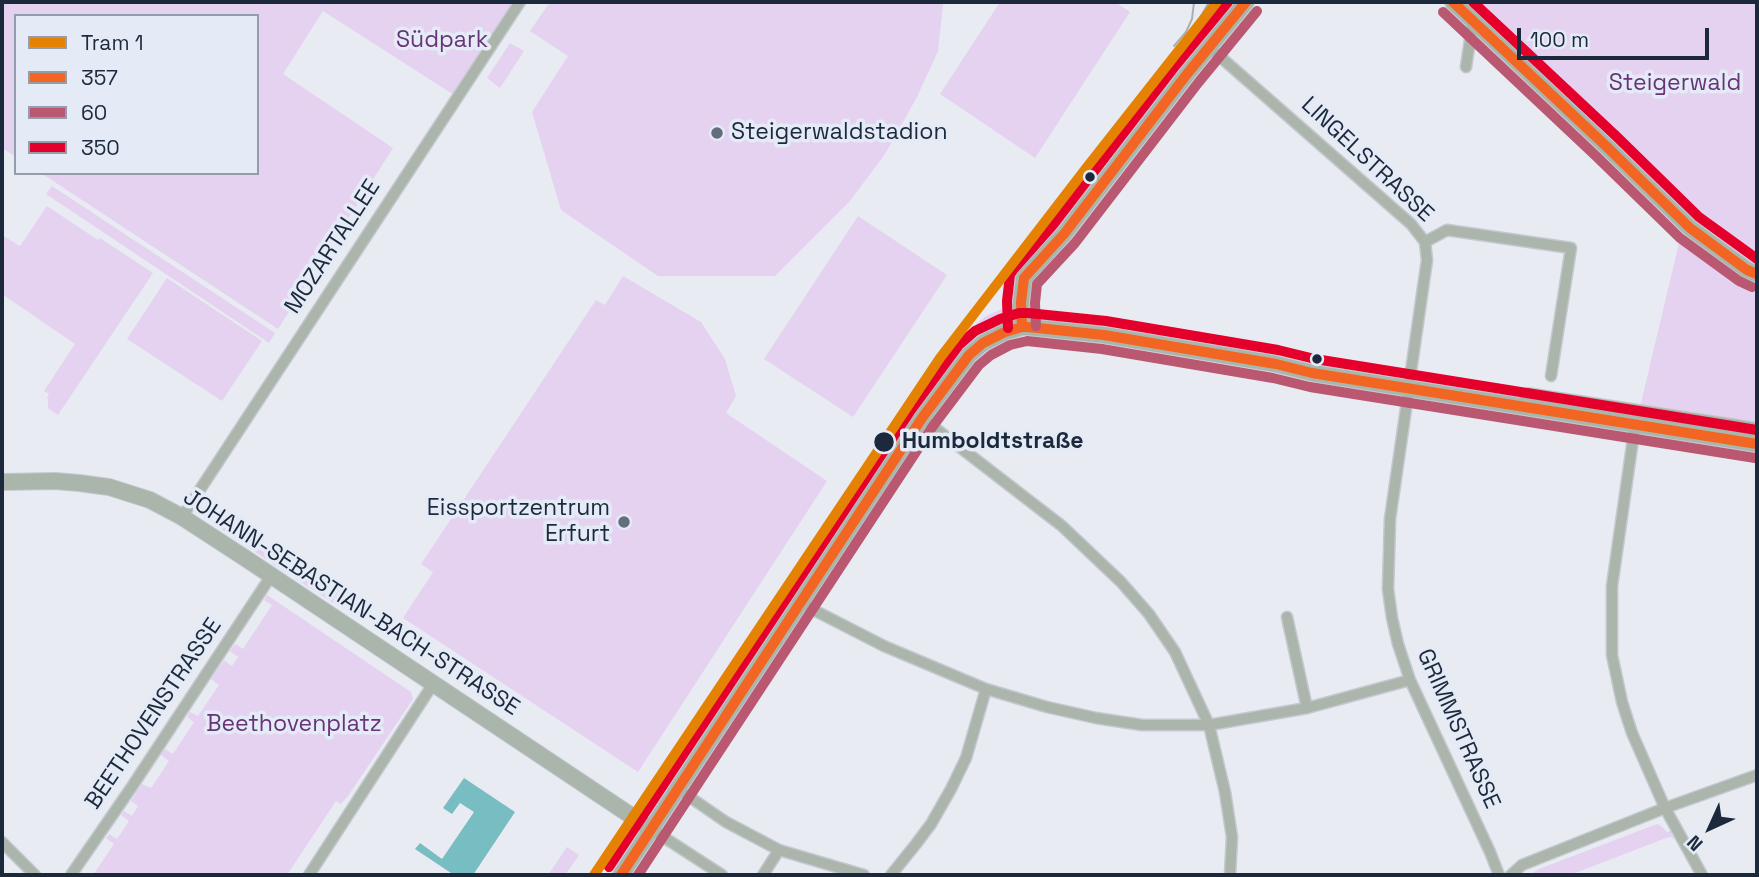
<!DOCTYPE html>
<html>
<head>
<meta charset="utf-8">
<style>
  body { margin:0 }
  #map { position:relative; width:1759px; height:877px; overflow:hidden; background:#e8ecf2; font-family:"Space Grotesk",sans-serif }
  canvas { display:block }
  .frame { position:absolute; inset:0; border:4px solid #1c293c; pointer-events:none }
  .legend { position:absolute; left:14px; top:14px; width:245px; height:161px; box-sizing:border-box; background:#e4ebf6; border:2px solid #949dac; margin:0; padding:9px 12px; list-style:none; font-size:21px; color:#1c293c }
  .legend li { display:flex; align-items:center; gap:14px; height:35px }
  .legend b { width:35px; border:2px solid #949dac }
  .north { position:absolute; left:1675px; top:793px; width:70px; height:70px; -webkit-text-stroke:5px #e4ebf6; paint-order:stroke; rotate:225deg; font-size:19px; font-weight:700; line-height:28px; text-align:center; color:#1c293c }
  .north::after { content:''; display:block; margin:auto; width:24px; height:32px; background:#1c293c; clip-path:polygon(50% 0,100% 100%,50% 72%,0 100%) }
  .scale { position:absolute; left:1517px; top:28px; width:192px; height:32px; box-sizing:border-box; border:4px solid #1c293c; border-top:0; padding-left:9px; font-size:21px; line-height:24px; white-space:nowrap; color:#1c293c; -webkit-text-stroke:5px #e4ebf6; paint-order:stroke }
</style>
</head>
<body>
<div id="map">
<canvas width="1759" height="877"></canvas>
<div class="frame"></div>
<ul class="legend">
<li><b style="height:9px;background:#e68203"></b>Tram 1</li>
<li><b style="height:9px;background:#f26522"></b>357</li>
<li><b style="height:9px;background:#ba5872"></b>60</li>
<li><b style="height:9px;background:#e4002b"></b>350</li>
</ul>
<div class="north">N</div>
<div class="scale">100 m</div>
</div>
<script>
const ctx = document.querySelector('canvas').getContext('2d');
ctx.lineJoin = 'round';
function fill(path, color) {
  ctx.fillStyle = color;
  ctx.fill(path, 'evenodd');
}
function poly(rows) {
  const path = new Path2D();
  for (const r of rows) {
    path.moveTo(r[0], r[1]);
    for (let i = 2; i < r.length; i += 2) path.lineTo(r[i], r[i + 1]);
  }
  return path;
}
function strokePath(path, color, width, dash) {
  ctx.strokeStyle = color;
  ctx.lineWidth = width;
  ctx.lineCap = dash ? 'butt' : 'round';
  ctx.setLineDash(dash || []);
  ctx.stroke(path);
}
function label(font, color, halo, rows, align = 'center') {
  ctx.font = font + ' "Space Grotesk",sans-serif';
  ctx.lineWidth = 7;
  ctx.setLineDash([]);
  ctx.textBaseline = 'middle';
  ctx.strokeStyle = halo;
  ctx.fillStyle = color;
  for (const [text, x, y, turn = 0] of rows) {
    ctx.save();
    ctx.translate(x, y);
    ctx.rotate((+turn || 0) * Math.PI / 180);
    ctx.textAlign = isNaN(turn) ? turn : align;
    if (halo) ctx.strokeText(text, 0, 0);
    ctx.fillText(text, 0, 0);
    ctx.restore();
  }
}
const green = poly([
  [2,2,516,2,454,95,323,11,283,74,393,148,278,329,41,173,257,173,257,16,16,16,16,157,2,148],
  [550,2,941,2,943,5,938,51,917,97,885,154,850,201,775,276,658,276,561,210,532,112,568,56,530,31],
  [1000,2,1115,2,1130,12,1035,158,940,94],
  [1473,2,1757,2,1757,268,1699,228,1534,59],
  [510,43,524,51,500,88,487,78],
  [52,186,275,333,269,343,46,194],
  [47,206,98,240,100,238,153,273,58,415,48,408,48,399,47,398,49,394,44,391,75,344,2,294,2,235,20,246],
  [858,216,947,275,853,417,764,359],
  [1679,243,1734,280,1757,287,1757,425,1640,407],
  [623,276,701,322,725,359,736,396,726,413,827,481,638,772,403,618,433,572,421,564,596,300,605,305],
  [167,278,262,341,222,401,127,339],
  [1004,308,1001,315,996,321,964,343,947,365,977,323,986,316],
  [225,521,272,552,267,560,220,528],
  [276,555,323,586,332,589,344,589,352,594,348,601,343,605,333,603,271,563],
  [267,595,411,692,413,699,348,796,341,804,336,801,287,875,93,875,114,844,106,838,109,834,117,839,129,821,121,815,124,811,132,816,138,806,131,801,142,784,151,788,169,761,161,755,165,749,173,754,194,722,187,717,190,712,198,716,219,685,211,679,224,660,232,666,238,657,230,651,235,644,243,649,272,605,264,600],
  [1657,824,1660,825,1667,832,1670,831,1674,839,1671,837,1666,838,1570,875,1529,875,1539,869],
  [567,847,579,855,565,875,548,875]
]);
const water = poly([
  [464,778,515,812,473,875,454,875,415,849,420,843,442,859,474,812,460,803,452,814,443,808]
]);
const street = poly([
  [1209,47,1411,224,1425,242,1427,260,1410,378],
  [1466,67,1473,20],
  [1425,242,1447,230,1571,248,1551,376],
  [1409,388,1390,519,1388,589,1392,618,1398,644,1410,680,1490,852,1499,875],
  [922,418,1062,526,1121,582,1149,614,1175,652,1209,725,1225,792,1232,837,1230,875],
  [1635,425,1612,586,1612,655,1622,702,1632,733,1665,808,1702,875],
  [182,517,520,2],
  [800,603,884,646,986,689,1047,707,1096,718,1142,725,1209,725,1307,708,1410,680],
  [1287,617,1307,708],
  [678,789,726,822,779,850,864,875],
  [651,829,722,875],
  [2,842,35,875],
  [71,875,131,788,271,576],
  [309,875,433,684],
  [763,875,779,850],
  [891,875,916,844,931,824,951,789,966,758,986,689],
  [1511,875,1522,865,1665,808,1757,775]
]);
const secondary = poly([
  [1453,2,1606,146,1690,228,1747,270,1757,274],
  [1022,327,1021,302,1024,278,1064,234,1187,74,1246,2],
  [1528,396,1757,431],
  [2,482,55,481,79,483,109,487,150,500,182,517,245,558,651,829],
  [621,875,922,418,969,355,983,343,1005,332,1022,327,1028,327,1104,335,1276,364,1312,373,1757,444]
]);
const tram = poly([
  [1195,27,1209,2],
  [1174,46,1186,32,1192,19,1194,2]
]);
const bus1 = poly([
  [1453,2,1606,146,1690,228,1747,270,1757,274],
  [1022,327,1021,302,1024,278,1064,234,1187,74,1246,2],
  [621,875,922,418,969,355,983,343,1005,332,1022,327,1028,327,1104,335,1276,364,1312,373,1757,444]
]);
const bus2 = poly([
  [1443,12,1596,156,1680,238,1739,281,1752,287],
  [1036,326,1035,303,1037,284,1075,243,1198,83,1257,11],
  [638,875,933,426,979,365,991,355,1010,345,1027,341,1102,349,1273,378,1310,387,1755,458]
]);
const bus3 = poly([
  [1473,2,1616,136,1699,217,1757,259],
  [1008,328,1007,301,1010,275,1013,270,1053,225,1176,65,1228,2],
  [609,867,911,410,959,345,975,331,1000,319,1019,313,1028,313,1106,321,1278,350,1315,359,1757,430]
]);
const tram1 = poly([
  [594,875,940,358,1087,167,1217,2]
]);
const markers = [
  [717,133,7,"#636d7c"],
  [1090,177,6,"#1c293c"],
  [1317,359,6,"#1c293c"],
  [884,442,11,"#1c293c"],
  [624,522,7,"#636d7c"]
];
const parkNames = [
  ["Südpark",442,41],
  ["Steigerwald",1675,84],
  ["Beethovenplatz",294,725]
];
const poiNames = [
  ["Steigerwaldstadion",731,133],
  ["Eissportzentrum",610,509,"right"],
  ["Erfurt",610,535,"right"]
];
const streetNames = [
  ["LINGELSTRASSE",1367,160,43],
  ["MOZARTALLEE",333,247,-57],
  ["JOHANN-SEBASTIAN-BACH-STRASSE",351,603,33],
  ["BEETHOVENSTRASSE",154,714,-56],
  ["GRIMMSTRASSE",1458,729,66]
];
const stopNames = [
  ["Humboldtstraße",902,442]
];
fill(green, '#e5d1f0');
fill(water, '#77bdc2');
strokePath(street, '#c4c9d0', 13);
strokePath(secondary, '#c4c9d0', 18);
strokePath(street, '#acb5ac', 10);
strokePath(secondary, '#aab5ab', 16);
strokePath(tram, '#aab0af', 2);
strokePath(bus1, '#f26522', 10);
strokePath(bus2, '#ba5872', 10);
strokePath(bus3, '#e4002b', 10);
strokePath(tram1, '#e68203', 10);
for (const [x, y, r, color] of markers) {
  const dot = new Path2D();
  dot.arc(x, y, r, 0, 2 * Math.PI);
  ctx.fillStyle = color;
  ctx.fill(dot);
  strokePath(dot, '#e4ebf6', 2.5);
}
label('23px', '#683377', '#e4ebf6', parkNames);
label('23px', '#1c293c', '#e4ebf6', poiNames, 'left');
label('23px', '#1c293c', '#e4ebf6', streetNames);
label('bold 23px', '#1c293c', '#e4ebf6', stopNames, 'left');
</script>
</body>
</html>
